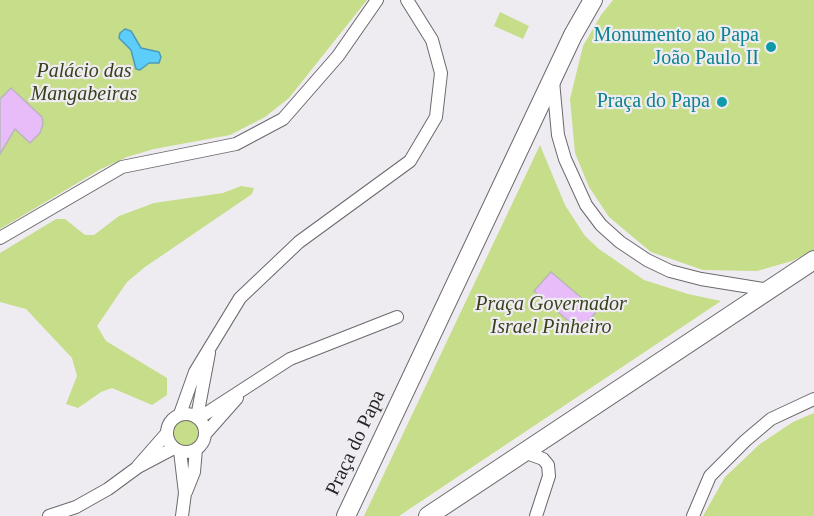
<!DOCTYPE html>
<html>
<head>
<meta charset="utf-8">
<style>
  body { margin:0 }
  canvas { display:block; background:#efecf1 }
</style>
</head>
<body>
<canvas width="814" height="516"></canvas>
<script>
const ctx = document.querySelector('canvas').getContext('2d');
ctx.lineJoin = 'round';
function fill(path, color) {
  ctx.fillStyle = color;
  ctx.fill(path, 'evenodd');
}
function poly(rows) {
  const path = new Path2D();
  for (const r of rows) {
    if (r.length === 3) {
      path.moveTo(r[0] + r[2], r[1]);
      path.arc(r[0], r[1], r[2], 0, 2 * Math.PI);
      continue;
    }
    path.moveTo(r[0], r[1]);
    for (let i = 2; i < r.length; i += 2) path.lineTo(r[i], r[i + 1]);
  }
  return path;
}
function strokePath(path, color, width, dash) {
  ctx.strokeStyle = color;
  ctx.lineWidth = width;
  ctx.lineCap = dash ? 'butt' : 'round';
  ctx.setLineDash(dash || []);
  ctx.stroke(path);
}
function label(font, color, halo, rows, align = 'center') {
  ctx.font = font + ' "Times New Roman",serif';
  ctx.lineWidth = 4.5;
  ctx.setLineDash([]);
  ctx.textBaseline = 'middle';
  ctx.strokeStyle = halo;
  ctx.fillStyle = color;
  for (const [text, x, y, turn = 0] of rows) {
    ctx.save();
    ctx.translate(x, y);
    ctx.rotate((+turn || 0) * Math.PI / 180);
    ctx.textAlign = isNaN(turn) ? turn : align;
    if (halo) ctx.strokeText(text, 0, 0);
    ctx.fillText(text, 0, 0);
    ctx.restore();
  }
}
const green = poly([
  [0,0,367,0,289,98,265,117,230,135,154,149,127,157,101,169,0,229],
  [613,0,814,0,814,250,792,261,757,271,703,270,651,252,609,217,589,187,575,153,570,99,583,46,601,15],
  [500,12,529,26,523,39,494,26],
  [540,145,565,205,585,236,599,249,644,280,688,294,721,301,399,516,364,516],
  [241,186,254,188,252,194,145,267,127,282,97,326,106,341,167,378,167,395,152,405,112,388,101,392,78,408,66,404,77,376,72,358,26,309,0,302,0,253,56,219,65,219,85,235,94,235,119,216,154,203,223,193],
  [814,413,814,516,703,516,725,477,760,444,793,422],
  [186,433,14]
]);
const water = poly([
  [125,29,131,31,141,48,159,52,161,57,159,63,149,63,140,70,136,69,131,50,119,38,120,33,125,29]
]);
const building = poly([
  [11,88,42,117,43,124,40,133,30,143,15,129,0,154,0,99,11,88],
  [551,272,597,311,580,331,534,291,551,272]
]);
const street = poly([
  [553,81,558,135,565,159,586,205,601,225,620,242,647,260,670,271,701,279,769,290],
  [0,238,122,167,236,144,283,119,338,56,377,0],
  [186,433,19],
  [180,414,195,372,240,298,299,242,410,161,436,117,441,73,432,40,407,0],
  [197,417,209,353],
  [199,418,290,359,397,317],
  [206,433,237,398],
  [180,451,185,493,182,516],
  [524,452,543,459,548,465,549,476,536,516],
  [138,466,167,433],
  [186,492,194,472,196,449],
  [49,516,76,507,108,489,138,467,174,448],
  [693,516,710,476,745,441,771,419,814,399]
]);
const secondary = poly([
  [346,516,573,35,593,0],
  [428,516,814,260]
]);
const markers = [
  [771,47,6,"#0f9aa8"],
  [722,102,6,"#0f9aa8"]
];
const cultureNames = [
  ["Monumento ao Papa",759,36],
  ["João Paulo II",759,59],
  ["Praça do Papa",710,102]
];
const parkNames = [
  ["Palácio das",84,72],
  ["Mangabeiras",84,95],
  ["Praça Governador",551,305],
  ["Israel Pinheiro",551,328]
];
const streetNames = [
  ["Praça do Papa",356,443,-65]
];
fill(green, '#c6dd89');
fill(water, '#5dcdf9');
strokePath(water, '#4c9bba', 1.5);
fill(building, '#e8bcf9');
strokePath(building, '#b9b6bb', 1.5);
strokePath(street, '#6c696e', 14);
strokePath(secondary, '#6c696e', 20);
strokePath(street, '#fff', 12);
strokePath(secondary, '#fff', 18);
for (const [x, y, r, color] of markers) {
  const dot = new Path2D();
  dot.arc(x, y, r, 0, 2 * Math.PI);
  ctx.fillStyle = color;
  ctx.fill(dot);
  strokePath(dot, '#efecf1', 2);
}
label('20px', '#0d838f', '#efecf1', cultureNames, 'right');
label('italic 20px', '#38411c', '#efecf1', parkNames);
label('20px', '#262527', '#efecf1', streetNames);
</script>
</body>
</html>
